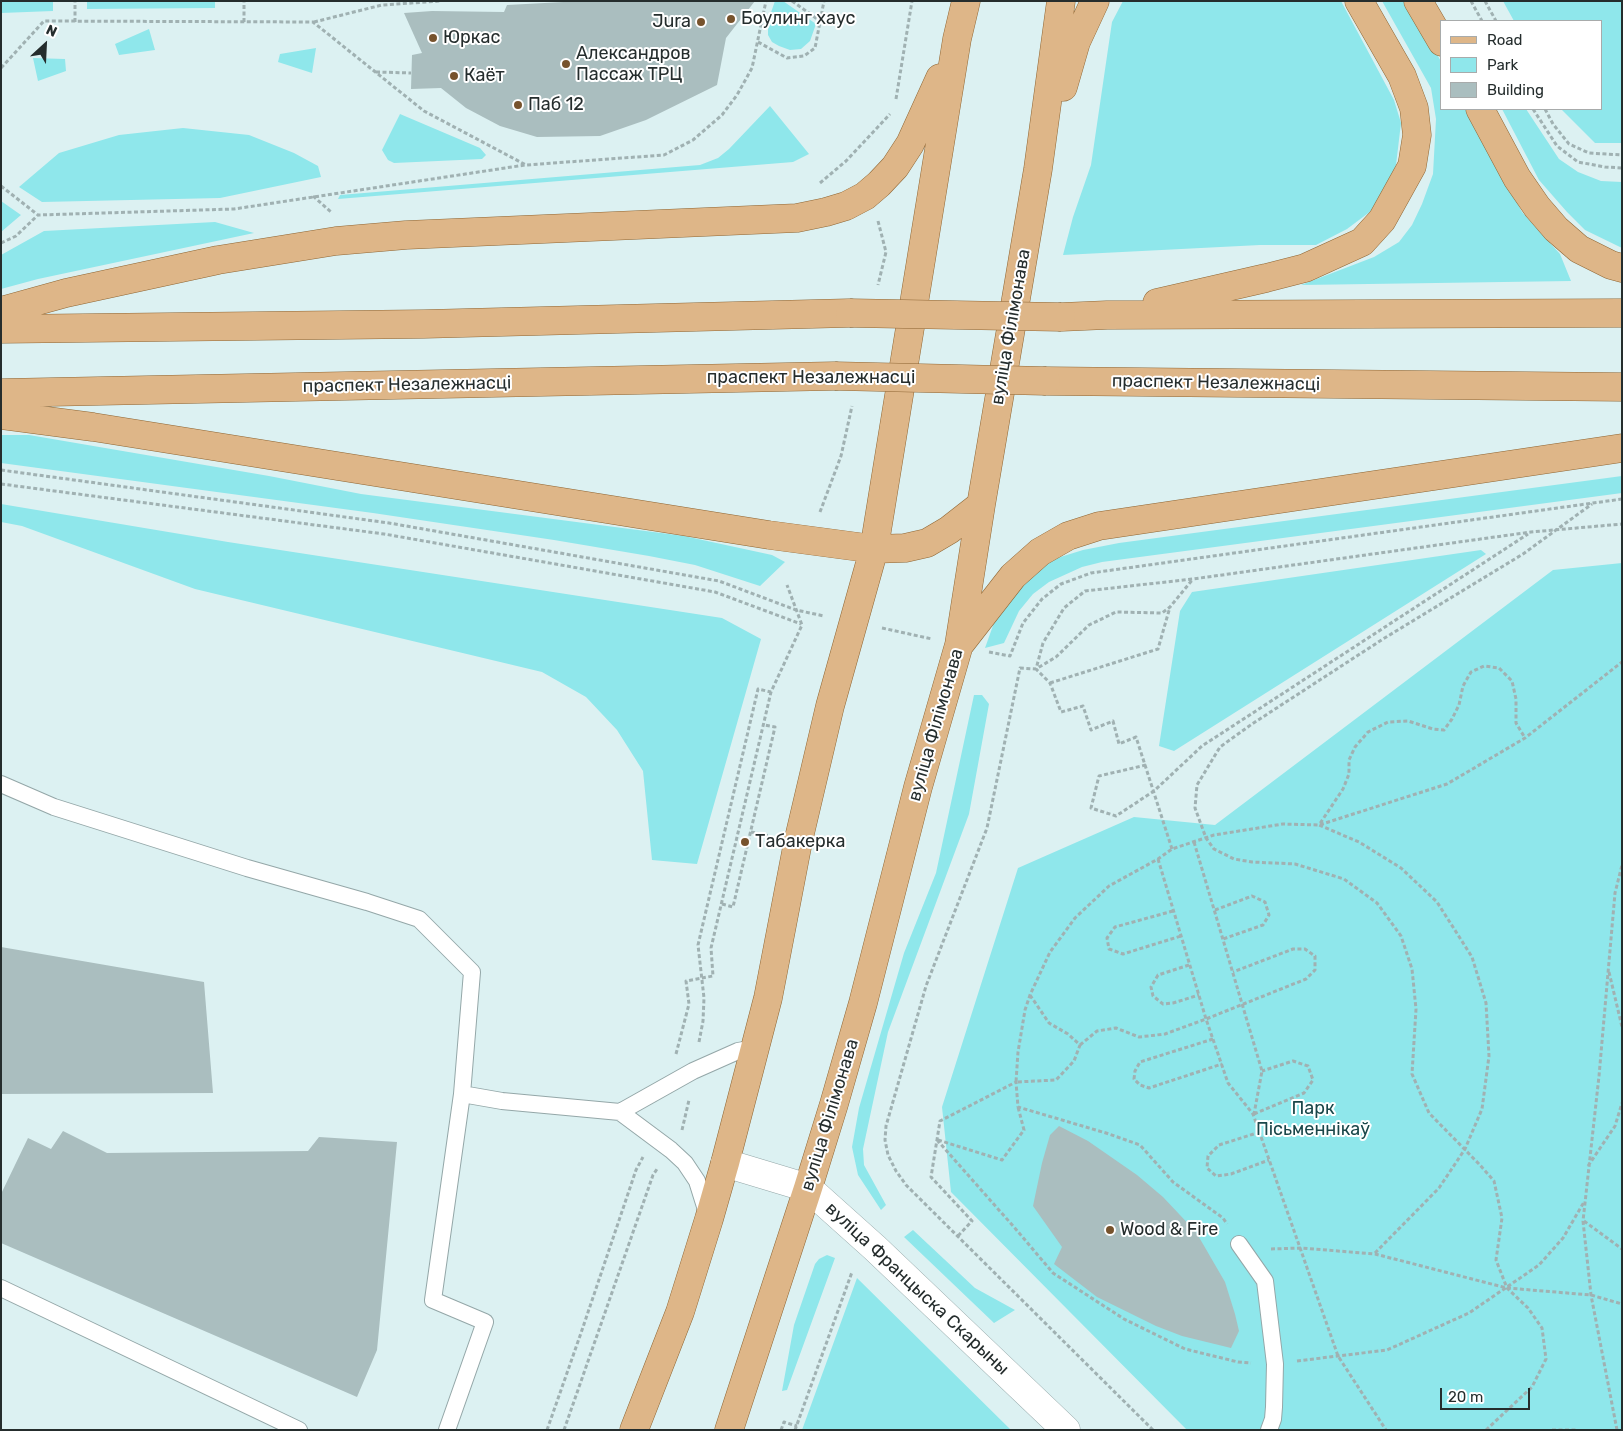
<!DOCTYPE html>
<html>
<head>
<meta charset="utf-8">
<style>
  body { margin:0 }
  #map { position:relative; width:1623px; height:1431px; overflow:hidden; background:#dcf1f2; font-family:Rubik,sans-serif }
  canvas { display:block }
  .frame { position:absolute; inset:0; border:2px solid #252d2d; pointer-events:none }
  .legend { position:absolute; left:1440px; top:20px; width:162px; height:90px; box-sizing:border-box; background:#fff; border:1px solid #a8abab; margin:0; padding:6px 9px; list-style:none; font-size:15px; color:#252d2d }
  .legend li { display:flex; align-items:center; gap:10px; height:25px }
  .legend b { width:25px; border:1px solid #a8abab }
  .north { position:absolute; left:20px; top:20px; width:50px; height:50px; -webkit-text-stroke:4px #fff; paint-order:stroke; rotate:25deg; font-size:14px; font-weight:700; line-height:20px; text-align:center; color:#252d2d }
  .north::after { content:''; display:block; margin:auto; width:18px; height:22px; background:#252d2d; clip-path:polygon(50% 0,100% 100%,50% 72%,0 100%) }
  .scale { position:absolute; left:1440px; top:1388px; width:90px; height:22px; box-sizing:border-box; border:2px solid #252d2d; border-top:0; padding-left:6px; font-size:15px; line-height:18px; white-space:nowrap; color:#252d2d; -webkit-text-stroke:4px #fff; paint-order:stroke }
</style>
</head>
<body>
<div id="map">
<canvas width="1623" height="1431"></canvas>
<div class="frame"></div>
<ul class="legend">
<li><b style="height:6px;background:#deb688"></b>Road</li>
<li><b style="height:14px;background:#8fe7eb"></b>Park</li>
<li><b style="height:14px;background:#aabebf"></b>Building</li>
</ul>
<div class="north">N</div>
<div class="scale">20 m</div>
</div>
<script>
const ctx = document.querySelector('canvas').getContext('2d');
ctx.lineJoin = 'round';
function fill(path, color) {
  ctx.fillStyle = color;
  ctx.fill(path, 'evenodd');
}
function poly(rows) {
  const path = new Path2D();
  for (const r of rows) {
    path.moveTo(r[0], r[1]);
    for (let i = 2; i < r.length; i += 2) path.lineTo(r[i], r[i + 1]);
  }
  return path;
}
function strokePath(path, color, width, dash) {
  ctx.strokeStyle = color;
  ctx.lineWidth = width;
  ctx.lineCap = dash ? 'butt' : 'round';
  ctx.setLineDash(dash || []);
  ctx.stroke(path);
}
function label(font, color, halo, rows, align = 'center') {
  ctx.font = font + ' Rubik,sans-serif';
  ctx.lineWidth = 4;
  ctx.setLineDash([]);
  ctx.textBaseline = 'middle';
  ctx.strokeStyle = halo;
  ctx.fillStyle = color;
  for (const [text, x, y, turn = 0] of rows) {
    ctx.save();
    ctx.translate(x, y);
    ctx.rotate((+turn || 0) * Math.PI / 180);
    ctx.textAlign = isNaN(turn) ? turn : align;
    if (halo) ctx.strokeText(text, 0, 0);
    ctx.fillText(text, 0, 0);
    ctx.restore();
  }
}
const green = poly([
  [1,1,53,1,53,11,1,13],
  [87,1,215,1,215,8,87,9],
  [775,1,783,1,816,24,810,41,801,49,790,50,779,46,772,42,768,35,768,21],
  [1123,1,1341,1,1394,100,1401,123,1396,165,1387,185,1371,211,1347,229,1316,245,1260,245,1063,255,1073,217,1091,165,1112,22],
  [1382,1,1406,1,1442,63,1442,109,1467,109,1522,212,1560,254,1571,281,1301,285,1374,257,1399,242,1412,225,1422,204,1433,174,1436,119,1431,88],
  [1503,1,1622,1,1622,143,1595,143,1561,109,1602,109,1602,21,1514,21],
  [149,29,155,50,119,55,115,44],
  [316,48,312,73,278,62,280,54],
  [33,58,65,59,66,71,38,81],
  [770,106,809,154,793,162,338,199,340,195,700,165,718,158,729,149],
  [1502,109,1526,109,1559,159,1578,172,1601,181,1622,182,1622,248,1585,230,1567,212,1539,180],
  [400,114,480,148,486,155,482,159,394,163,388,160,382,150],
  [183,128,249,135,294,153,318,166,321,177,220,198,42,202,19,187,59,153,119,135],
  [1,201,21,215,1,232],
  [215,222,254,233,38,279,1,289,1,255,44,231],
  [1,435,29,435,269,476,361,494,684,536,772,555,785,562,760,586,695,565,649,556,554,540,373,513,1,463],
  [1622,476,1622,493,1102,562,1082,567,1049,582,1033,594,1019,611,1004,643,985,648,1000,606,1029,574,1054,559,1083,550,1119,543],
  [1,504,228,542,722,618,761,639,697,864,652,860,643,771,617,730,586,697,542,672,195,589,22,526,1,522],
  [1481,550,1486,554,1174,751,1159,746,1180,611,1192,592],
  [1622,563,1622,1430,1187,1430,951,1192,942,1107,1018,868,1134,817,1215,825,1553,570],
  [974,695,982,695,989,704,969,814,888,1032,863,1149,864,1165,886,1205,881,1210,858,1175,852,1147,859,1108,904,953,936,873],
  [913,1230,975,1288,1015,1310,994,1323,904,1237],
  [827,1255,835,1258,787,1390,782,1391,794,1325,815,1264,819,1259],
  [857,1278,1011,1430,802,1430]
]);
const building = poly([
  [582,1,755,1,726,38,717,85,646,120,600,136,537,137,500,126,466,108,441,88,411,89,412,55,422,53,404,13,432,11,504,12,507,5],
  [1,947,204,982,213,1093,1,1094],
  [1059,1126,1088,1141,1137,1175,1163,1197,1196,1232,1225,1282,1235,1314,1239,1331,1231,1348,1182,1336,1156,1326,1097,1297,1054,1264,1062,1247,1033,1206,1042,1163,1050,1135],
  [63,1131,107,1153,308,1151,319,1137,397,1142,377,1350,357,1397,1,1243,1,1194,28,1138,51,1149]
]);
const path = poly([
  [792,1,820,21],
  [1471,1,1482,21],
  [1485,1,1496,21],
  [75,22,75,1],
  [244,22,244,1],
  [314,22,382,5,441,1],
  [758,42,787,58,804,56,815,48,824,1],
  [1,68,44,21,313,22,424,111,526,165,664,155,693,140,722,115,737,95,752,68,766,1],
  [376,72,411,73],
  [896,99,912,1],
  [1533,109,1557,146,1578,162,1605,167,1622,168],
  [1545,109,1553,124,1569,144,1589,153,1622,155],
  [820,183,846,161,890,114],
  [1,186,38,215],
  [313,196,331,212],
  [878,221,886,252,878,285],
  [1,243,16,236,38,215,234,209,525,165],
  [1,470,389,523,719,581,796,610,824,616],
  [1,484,384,534,715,592,801,624],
  [820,512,841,456,852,406],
  [882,628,932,639],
  [989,652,1010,656,1023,623,1042,599,1061,584,1091,573,1622,499],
  [1050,683,1158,649,1170,607],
  [1146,765,1099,776,1091,808,1116,816,1154,791,1202,746,1528,534],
  [751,832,770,836],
  [1194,842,1262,1071,1254,1114],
  [1172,849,1136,737,1119,744,1113,721,1091,730,1083,706,1061,712,1050,683,1036,669,1043,643,1064,608,1085,591,1193,579,1531,532,1622,524],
  [1158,859,1206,1019,1228,1083,1253,1114,1338,1356,1386,1430],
  [722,904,733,907,775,727,764,725],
  [1215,910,1252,896,1265,902,1269,915,1263,925,1223,939],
  [1173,911,1115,927,1107,938,1109,949,1123,954,1181,936],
  [1189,965,1158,975,1151,987,1153,996,1163,1004,1173,1003,1199,995],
  [1609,972,1622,1027],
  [1030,995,1049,1023,1068,1034,1080,1045,1074,1061,1056,1080,1016,1082,1018,1052,1025,1010,1030,995,1050,952,1075,918,1109,886,1158,859,1172,849,1214,835,1283,824,1319,825,1447,784,1525,738,1622,662],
  [1213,1039,1140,1062,1135,1071,1134,1079,1140,1085,1149,1088,1222,1064],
  [699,1042,703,1021,704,998,698,945,758,689,771,692],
  [1080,1045,1097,1031,1116,1028,1139,1037,1165,1034,1206,1019,1306,979,1315,970,1315,956,1305,949,1293,949,1233,972],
  [676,1054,689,1004,686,981,713,976,711,948,771,692,802,625,787,585],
  [1254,1114,1304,1093,1313,1080,1308,1066,1293,1061,1262,1071],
  [682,1130,689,1100],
  [1260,1132,1219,1145,1208,1156,1207,1168,1216,1176,1231,1174,1269,1160],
  [937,1140,1014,1227,1053,1273,1124,1319,1185,1349,1238,1362,1251,1363],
  [938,1140,1002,1160,1024,1130,1018,1107],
  [1588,1166,1615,1126,1622,1103],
  [1584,1221,1622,1249],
  [958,1236,972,1221,931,1177,940,1121,1016,1082,1018,1107,1106,1133,1140,1145,1173,1182,1223,1218,1227,1224],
  [1271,1249,1301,1248,1375,1254,1507,1288,1591,1295,1622,1304],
  [1375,1253,1439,1188,1465,1149,1482,1109,1489,1056,1486,1003,1472,957,1437,902,1401,868,1359,842,1319,825,1343,789,1349,774,1349,760,1355,747,1368,732,1388,722,1408,721,1433,729,1444,730,1452,719,1459,705,1463,686,1471,672,1484,666,1499,668,1512,681,1516,699,1516,723,1525,738],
  [1297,1361,1387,1350,1469,1313,1539,1265,1563,1238,1584,1202],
  [547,1430,581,1333,636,1170,643,1157],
  [564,1430,653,1175,657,1169],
  [781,1430,784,1422,797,1426],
  [795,1430,852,1272],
  [1153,1430,906,1185,896,1171,888,1155,885,1140,886,1126,926,986,987,828,1020,668,1036,669,1056,657,1089,625,1116,612,1162,613,1170,607,1193,579],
  [1486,1430,1532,1387,1546,1359,1542,1328,1528,1308,1507,1288,1496,1260,1502,1218,1494,1181,1479,1164,1429,1113,1412,1074,1416,1009,1412,969,1401,936,1377,903,1344,879,1295,864,1252,862,1234,859,1214,849,1206,838,1195,808,1197,785,1220,747,1252,724,1383,639,1523,554,1592,504],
  [1552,1430,1578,1430],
  [1617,1430,1591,1295,1583,1221,1599,1076,1615,893,1622,865]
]);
const service = poly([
  [1,784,54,807,247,868,367,902,419,919,472,972,462,1094,502,1101,620,1112,671,1150,685,1163,697,1181,708,1216],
  [620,1112,693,1071,738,1051,755,1048],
  [1239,1244,1265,1281,1275,1364,1274,1407,1273,1419,1269,1430],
  [1,1288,299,1430],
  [447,1430,485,1322,433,1300,462,1094]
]);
const secondary = poly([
  [725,1163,808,1188,875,1248,1066,1430]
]);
const primary = poly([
  [1418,1,1442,42],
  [1063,87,1076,42,1095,1],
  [1480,109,1517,178,1537,207,1556,229,1579,249,1611,265,1622,268],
  [1157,303,1266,278,1305,268,1362,242,1382,220,1412,166,1417,135,1414,108,1402,76,1359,1],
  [1,311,66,293,218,260,336,241,406,235,797,218,826,212,846,206,865,196,879,184,895,167,910,144,940,78],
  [1061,317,1107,315,1622,313],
  [1,329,424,324,850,313],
  [1046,381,1622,387],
  [1,393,835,376],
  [1,415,93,427,769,535,874,549,905,548,927,543,949,530,981,505],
  [960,644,1013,576,1040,552,1068,536,1099,526,1622,448],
  [634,1430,680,1312,709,1219,725,1163,768,998,798,842,830,706,874,549,957,39,966,1],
  [729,1430,808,1188,834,1104,863,1003,918,787,959,645,981,505,1038,169,1061,1]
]);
const primaryBridge = poly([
  [850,313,1061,317],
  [835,376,1046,381]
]);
const markers = [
  [731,19,5,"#77532d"],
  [701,22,5,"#77532d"],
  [433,38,5,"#77532d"],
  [566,64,5,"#77532d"],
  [454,76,5,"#77532d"],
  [518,105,5,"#77532d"],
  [745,842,5,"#77532d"],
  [1110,1230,5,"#77532d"]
];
const poiNames = [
  ["Боулинг хаус",741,19],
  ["Jura",691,22,"right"],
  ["Юркас",443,38],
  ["Александров",576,54],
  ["Пассаж ТРЦ",576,75],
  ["Каёт",464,76],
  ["Паб 12",528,105],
  ["Табакерка",755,842],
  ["Wood & Fire",1120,1230]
];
const streetNames = [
  ["вуліца Філімонава",1011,327,-80],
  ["праспект Незалежнасці",811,378],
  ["праспект Незалежнасці",1216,383,1],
  ["праспект Незалежнасці",407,385,-1],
  ["вуліца Філімонава",936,725,-74],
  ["вуліца Філімонава",830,1115,-73],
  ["вуліца Францыска Скарыны",917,1289,43]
];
const parkNames = [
  ["Парк",1313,1109],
  ["Пісьменнікаў",1313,1130]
];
fill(green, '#8fe7eb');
fill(building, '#aabebf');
strokePath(service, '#94a7a8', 18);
strokePath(secondary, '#94a7a8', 29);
strokePath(primary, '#8f6634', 29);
strokePath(path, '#a0b1b2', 3, [4, 2.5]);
strokePath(service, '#fff', 16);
strokePath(secondary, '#fff', 28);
strokePath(primary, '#deb688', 28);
strokePath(primaryBridge, '#8f6634', 29, []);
strokePath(primaryBridge, '#deb688', 28);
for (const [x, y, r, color] of markers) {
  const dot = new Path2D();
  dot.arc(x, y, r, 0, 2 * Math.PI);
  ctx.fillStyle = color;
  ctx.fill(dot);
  strokePath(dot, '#fff', 2);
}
label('18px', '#252d2d', '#fff', poiNames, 'left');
label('18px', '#252d2d', '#fff', streetNames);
label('18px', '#1a474a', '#fff', parkNames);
</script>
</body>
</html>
